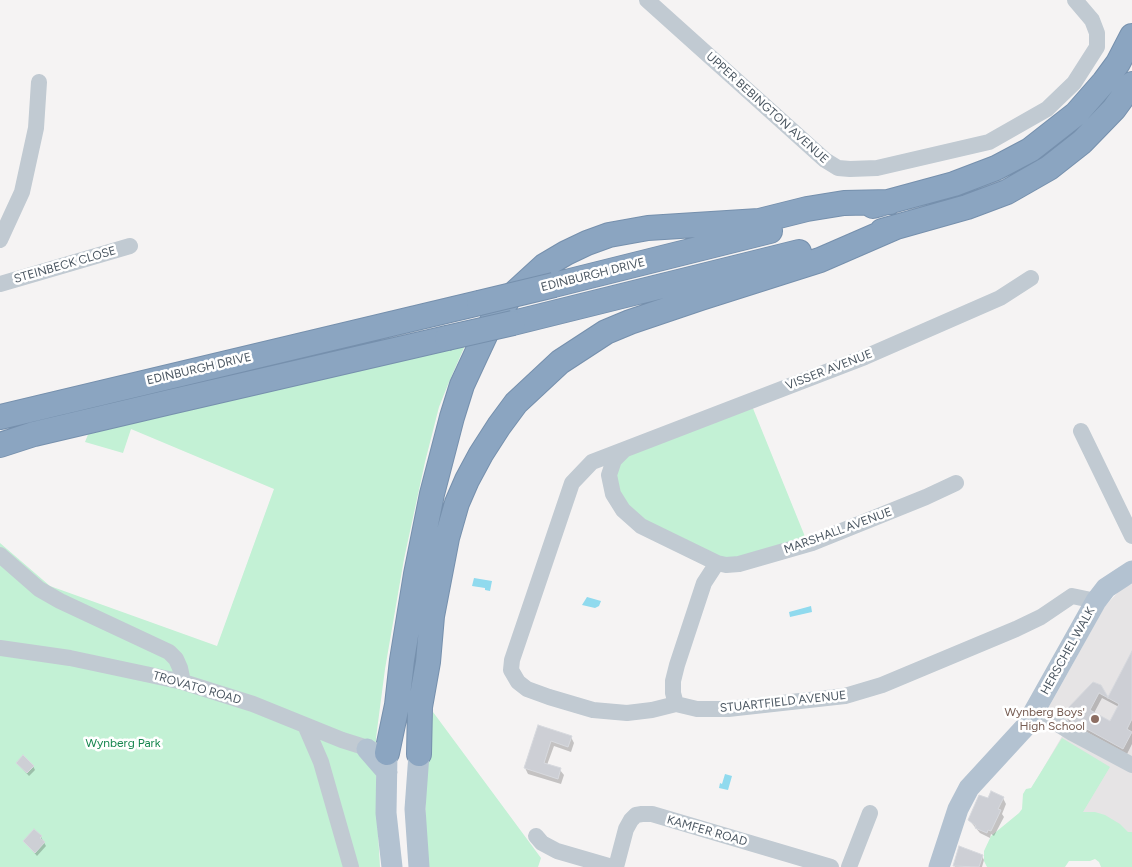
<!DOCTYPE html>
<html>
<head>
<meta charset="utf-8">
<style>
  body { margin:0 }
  canvas { display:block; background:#f5f3f3 }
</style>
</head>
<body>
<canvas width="1132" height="867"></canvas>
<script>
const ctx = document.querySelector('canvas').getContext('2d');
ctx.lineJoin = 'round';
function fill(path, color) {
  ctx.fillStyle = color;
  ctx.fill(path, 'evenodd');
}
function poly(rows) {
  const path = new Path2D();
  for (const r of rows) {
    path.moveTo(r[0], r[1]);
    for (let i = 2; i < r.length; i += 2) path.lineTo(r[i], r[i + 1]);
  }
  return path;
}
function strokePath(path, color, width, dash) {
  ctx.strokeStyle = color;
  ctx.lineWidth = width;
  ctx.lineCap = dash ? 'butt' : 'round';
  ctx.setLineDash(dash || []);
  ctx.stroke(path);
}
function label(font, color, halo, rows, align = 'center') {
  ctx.font = font + ' Figtree,sans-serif';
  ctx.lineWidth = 5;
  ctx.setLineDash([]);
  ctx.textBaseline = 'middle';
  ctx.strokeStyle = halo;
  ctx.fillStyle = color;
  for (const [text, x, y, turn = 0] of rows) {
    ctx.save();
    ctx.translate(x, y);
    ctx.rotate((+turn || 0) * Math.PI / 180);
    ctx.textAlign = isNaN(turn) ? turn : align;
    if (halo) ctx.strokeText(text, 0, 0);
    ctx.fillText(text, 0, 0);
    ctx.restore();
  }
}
const education = poly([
  [1132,584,1132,854,1030,791,1068,726,1046,712,1105,606,1122,588]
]);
const green = poly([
  [467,341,449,382,439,407,425,462,404,559,385,669,376,738,376,799,380,867,0,867,0,543,50,586,217,646,274,489,131,429,123,453,85,442,89,432],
  [750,401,808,544,735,567,629,515,611,470,615,460],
  [433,712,541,858,538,867,429,867,425,825,427,747],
  [1062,738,1110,767,1083,812,1095,812,1105,815,1120,824,1128,832,1132,832,1132,867,1101,867,1099,862,1095,859,1090,861,1069,861,1065,867,987,867,984,861,984,851,991,836,1019,813,1022,809,1023,794,1026,789,1031,788]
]);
const water = poly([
  [474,578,492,581,490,591,485,590,485,588,472,586],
  [587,597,601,601,599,606,595,608,582,605],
  [811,606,812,612,790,617,789,612],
  [725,774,732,776,728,790,719,788,720,783,722,784]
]);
const shadow = poly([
  [1132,653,1132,744,1127,754,1070,723,1066,717,1100,686,1108,699],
  [1102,698,1119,707,1111,722,1094,713],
  [539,726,571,737,574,743,571,752,554,746,547,765,560,770,564,775,561,784,528,774,525,768],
  [17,763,33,766,35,770,29,776],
  [1003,798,1006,804,1002,814,1004,817,994,836,991,834,990,838,980,833,969,820,988,800],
  [41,837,46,846,37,856,24,841],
  [982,856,984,860,982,867,955,867,954,865]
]);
const building = poly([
  [1132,651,1132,719,1127,729,1132,732,1123,749,1065,717,1068,708,1093,682,1101,685,1108,697,1132,651],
  [1099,693,1119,704,1110,721,1090,710,1099,693],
  [538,725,572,736,568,747,551,741,544,763,561,768,558,779,524,768,538,725],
  [23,755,34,766,27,773,16,763,23,755],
  [991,791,1004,797,998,809,1001,810,991,831,988,830,987,833,975,828,976,826,968,820,979,795,988,798,991,791],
  [34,829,42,836,40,838,45,842,35,853,23,841,34,829],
  [959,846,983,855,979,867,953,866,959,846]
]);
const minor = poly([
  [647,0,825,160,838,168,850,169,877,168,989,142,1047,109,1074,83,1097,47,1097,33,1092,20,1075,0],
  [0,240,22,192,36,128,39,82],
  [1031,278,1000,298,865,357,592,462,572,483,512,660,511,670,518,682,527,689,549,697,593,710,627,713,652,710,676,704,697,709,728,709,845,696,882,685,1016,629,1041,617,1072,596,1096,601],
  [0,284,130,246],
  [1081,431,1132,536],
  [623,451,614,460,609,475,613,494,623,510,641,526,717,563],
  [0,555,39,589,60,601,169,652,176,659,180,668,183,682],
  [0,648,70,658,183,682,253,704,342,740,377,751],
  [676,704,673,693,673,681,677,665,704,583,717,563,726,565,739,564,812,543,926,497,956,483],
  [1035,710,1072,733,1132,765],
  [305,725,321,762,351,867],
  [536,836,542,843,557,851,612,867],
  [616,867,626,829,631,820,636,815,642,814,652,814,831,867],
  [849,867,870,813]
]);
const major = poly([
  [367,749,387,772],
  [387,753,386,813,392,867],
  [419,867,415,809,419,754],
  [939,867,958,809,969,788,1026,726,1096,601,1106,588,1132,571]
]);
const highway = poly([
  [873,206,954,184,996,168,1030,150,1076,114,1104,82,1118,63,1132,36],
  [882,231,967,207,1007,192,1049,168,1082,142,1114,109,1132,84],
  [554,285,770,231],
  [513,323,799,252],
  [0,417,479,303],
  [0,445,34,434,170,402,447,338],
  [387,753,397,705,402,660,416,574,432,494,452,417,462,385,475,357,490,325,509,298,544,266,566,253,587,243,609,235,648,228,759,221,807,209,844,203,890,202],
  [419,754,420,707,428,662,432,616,447,538,457,503,467,480,481,454,499,426,516,403,560,362,606,332,630,322,701,298,820,260,896,227]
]);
const highwayBridge = poly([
  [479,303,554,285],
  [447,338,513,323]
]);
const markers = [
  [1095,719,5,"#8d6e63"]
];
const streetNames = [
  ["UPPER BEBINGTON AVENUE",767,108,42],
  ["STEINBECK CLOSE",65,265,-16],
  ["EDINBURGH DRIVE",593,275,-14],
  ["EDINBURGH DRIVE",199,369,-13],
  ["VISSER AVENUE",829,370,-21],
  ["MARSHALL AVENUE",838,531,-20],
  ["HERSCHEL WALK",1068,651,-61],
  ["TROVATO ROAD",197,688,16],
  ["STUARTFIELD AVENUE",783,702,-6],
  ["KAMFER ROAD",707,831,16]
];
const educationNames = [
  ["Wynberg Boys'",1085,712],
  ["High School",1085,726]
];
const parkNames = [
  ["Wynberg Park",123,743]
];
fill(education, '#e6e4e5');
fill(green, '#c3f1d5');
fill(water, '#90daee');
fill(shadow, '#0003');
fill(building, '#cdcfd5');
strokePath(building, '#d7d9de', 1);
strokePath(highway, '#7690ad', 26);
strokePath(minor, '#c1cad2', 16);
strokePath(major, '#b3c2d1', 21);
strokePath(highway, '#8ba5c1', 24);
strokePath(highwayBridge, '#7690ad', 26, []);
strokePath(highwayBridge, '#8ba5c1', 24);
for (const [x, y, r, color] of markers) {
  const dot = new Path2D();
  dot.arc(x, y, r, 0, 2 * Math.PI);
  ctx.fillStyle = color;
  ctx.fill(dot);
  strokePath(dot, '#fff', 2);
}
label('12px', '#4a5661', '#fff', streetNames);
label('12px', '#785e54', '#fff', educationNames, 'right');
label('12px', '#17864f', '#fff', parkNames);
</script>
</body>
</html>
